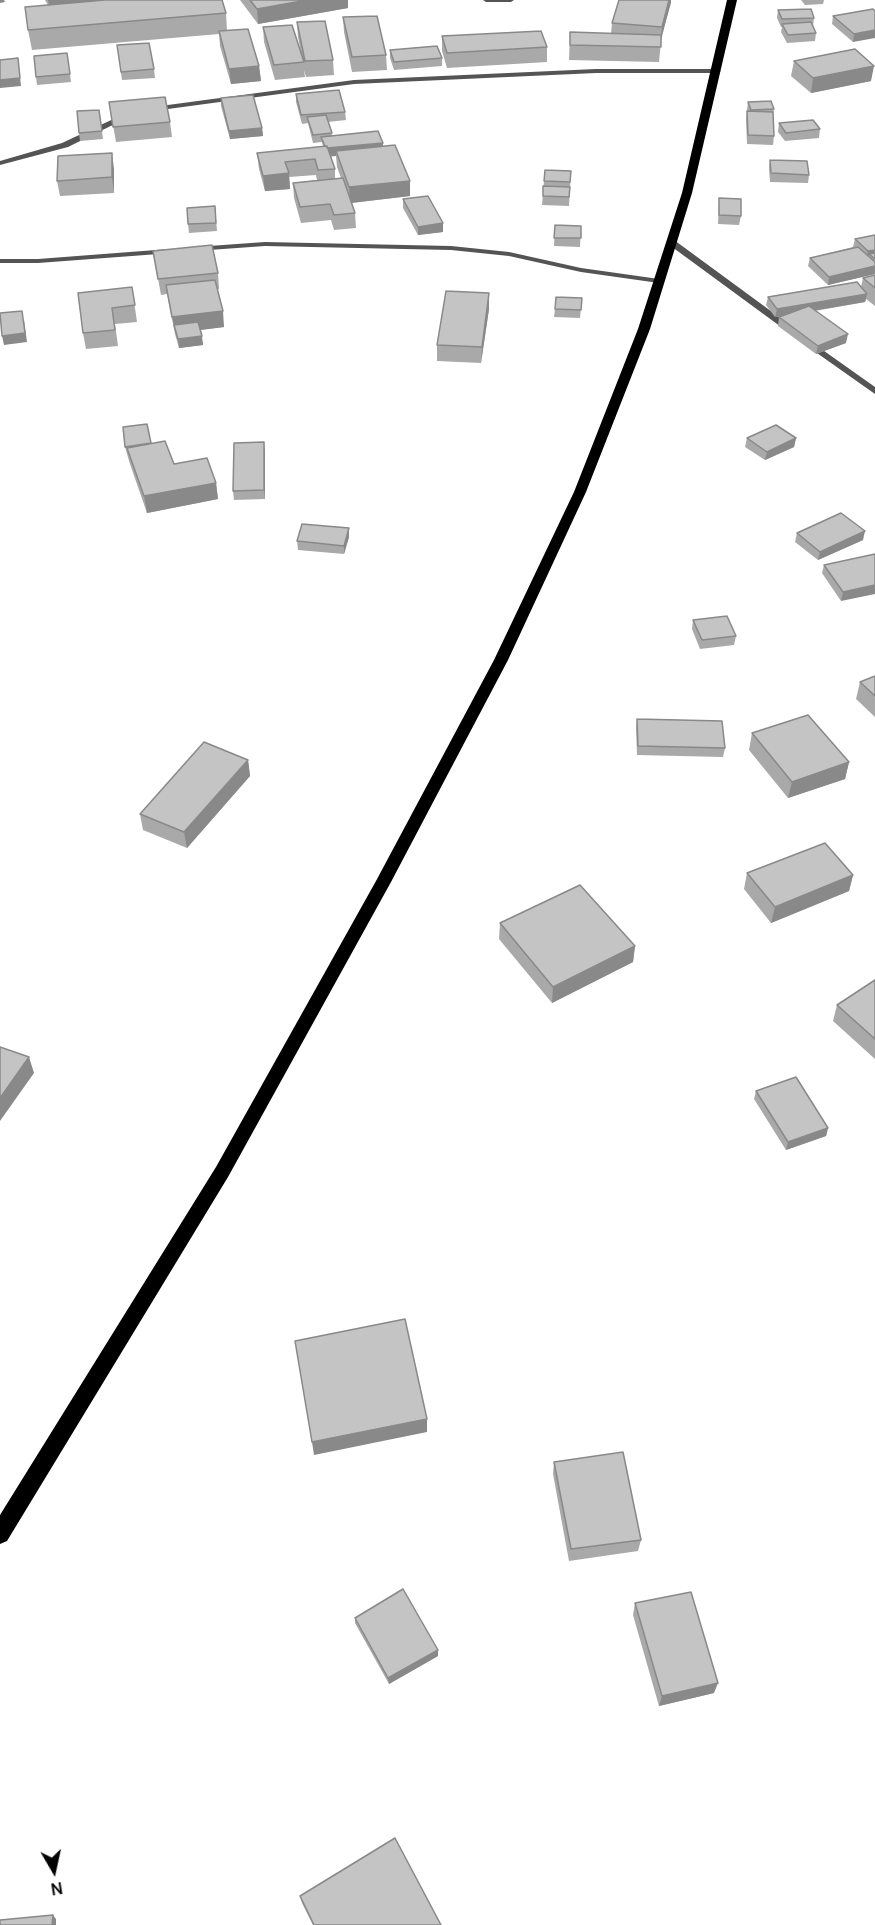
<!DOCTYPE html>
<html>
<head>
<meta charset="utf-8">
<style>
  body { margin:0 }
  #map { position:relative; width:875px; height:1925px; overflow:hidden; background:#fff; font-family:Manrope,sans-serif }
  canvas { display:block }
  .north { position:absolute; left:24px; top:1841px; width:60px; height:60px; -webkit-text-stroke:4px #fff; paint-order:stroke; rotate:171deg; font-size:16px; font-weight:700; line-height:24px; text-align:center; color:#000 }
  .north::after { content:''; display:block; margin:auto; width:21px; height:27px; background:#000; clip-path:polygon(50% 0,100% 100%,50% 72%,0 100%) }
</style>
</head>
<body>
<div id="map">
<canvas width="875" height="1925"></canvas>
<div class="north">N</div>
</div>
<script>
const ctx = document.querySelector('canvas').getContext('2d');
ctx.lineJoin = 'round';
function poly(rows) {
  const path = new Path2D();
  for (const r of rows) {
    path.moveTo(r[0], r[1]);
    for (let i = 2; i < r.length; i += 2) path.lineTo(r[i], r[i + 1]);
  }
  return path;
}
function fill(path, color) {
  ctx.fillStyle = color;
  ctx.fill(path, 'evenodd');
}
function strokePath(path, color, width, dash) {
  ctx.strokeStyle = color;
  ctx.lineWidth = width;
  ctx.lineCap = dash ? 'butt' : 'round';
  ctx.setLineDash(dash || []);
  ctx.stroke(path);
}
const minor = poly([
  [483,0,514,0,511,2,486,2,483,0],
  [596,69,717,69,721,71,717,73,596,73,354,84,153,111,149,109,153,107,354,80,596,69],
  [122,115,129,117,68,147,0,165,0,161,62,143,122,115],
  [668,240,674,240,794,328,794,332,788,332,668,244,668,240],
  [265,242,451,246,509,252,581,268,659,279,663,281,659,283,581,272,509,256,451,250,265,246,195,251,191,249,195,247,265,242],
  [169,249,173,251,172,253,38,263,0,263,0,259,38,259,169,249],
  [810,341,875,387,875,394,807,346,806,344,810,341]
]);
const trunk = poly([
  [727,0,737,0,692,193,650,329,586,492,508,660,391,882,228,1177,7,1541,0,1544,0,1515,216,1167,376,881,494,660,574,492,638,329,682,193,727,0]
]);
const wall = poly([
  [45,0,222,0,226,13,227,31,259,66,261,81,231,84,220,46,219,34,32,50,28,30,48,5],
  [240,0,348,0,348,8,258,24],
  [619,0,671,0,661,41,659,62,569,60,570,32,611,34,612,23],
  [801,0,824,0,823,4,805,5],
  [873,9,853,42,832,24,833,16],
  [778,10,814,18,813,26,816,33,815,41,787,43,781,32,782,27,781,27,777,18],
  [343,17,386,55,387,70,352,72,344,32],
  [297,22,333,60,334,75,306,77,304,70,305,77,275,80,264,42,263,27,301,53,298,37],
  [442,36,547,47,547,62,447,68,442,51],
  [117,45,154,69,155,78,122,80],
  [390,50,442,58,442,66,394,70,390,58],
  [67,53,71,82,37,85,36,77],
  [794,61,871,81,811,93,791,76],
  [296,94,345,112,346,120,328,122,332,135,383,143,383,146,410,196,352,203,355,213,356,228,334,230,331,220,301,223,294,198,293,183,317,180,316,175,289,177,290,189,265,191,259,169,257,153,323,147,322,142,313,143,308,123,302,124,296,102],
  [330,156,336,156,337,167,341,178,335,178,335,169],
  [221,98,262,128,263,136,230,139,221,106],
  [109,102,170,122,172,137,116,142],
  [748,102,774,109,773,116,774,136,773,145,747,144,746,119],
  [99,110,103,139,80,141,79,133],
  [779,123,820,129,819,138,785,141,778,132],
  [770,160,809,175,808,183,770,182,769,168],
  [114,169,114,193,60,196,57,181],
  [545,170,571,171,569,206,542,205],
  [719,198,741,216,739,225,718,224],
  [403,199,443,223,443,232,418,235,403,208],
  [215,206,217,231,189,233,188,224],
  [555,225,581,226,580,247,554,246],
  [875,235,875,274,828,285,808,266,810,258,853,247,855,239],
  [153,251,218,273,219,289,217,289,224,327,200,330,203,345,179,348,175,334,167,294,161,295],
  [875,275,875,306,866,299,865,302,815,311,846,343,816,354,778,326,779,317,781,316,775,317,766,305,768,297,861,287,863,278],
  [132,287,137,322,115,324,118,346,86,349,83,333],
  [582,298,580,318,554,317,555,309],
  [489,309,481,363,437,361,437,345],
  [747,438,796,438,794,447,765,460,745,447],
  [151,443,174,464,216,483,218,499,147,513,130,464,125,447],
  [265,451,265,499,234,500,233,491],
  [349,528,349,537,344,554,298,550,297,541],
  [797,533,863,540,818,560,795,542],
  [875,554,841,601,822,573,824,565],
  [693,620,736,636,734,645,700,649,692,629],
  [875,676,875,717,856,699,860,682],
  [637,719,725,748,723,757,637,755,636,728],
  [752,733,849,762,845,779,788,798,749,750],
  [248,760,250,776,187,848,143,830,140,814],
  [747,873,853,875,849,891,771,923,744,889],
  [500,923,635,946,633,962,552,1003,499,939],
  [875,980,875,1059,833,1021,837,1005],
  [756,1091,828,1128,826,1136,786,1150,754,1099],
  [554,1462,641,1540,638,1551,569,1561,553,1474],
  [635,1603,714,1693,659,1706,633,1615],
  [355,1618,438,1656,389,1684,355,1623],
  [300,1896,441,1925,313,1925,302,1903]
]);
const shadedWall = poly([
  [0,0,4,0,5,2,0,3],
  [48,0,105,0,106,4,50,11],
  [307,0,348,0,348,8,258,24,257,9],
  [669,0,671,0,671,3,660,42,662,27],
  [875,30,875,38,853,42,854,34],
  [18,58,21,86,0,88,0,80],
  [259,66,261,81,231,84,229,69],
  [874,66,871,81,811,93,813,78],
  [262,128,263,136,230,139,229,131],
  [383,143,383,151,336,151,336,156,326,157,326,148],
  [112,153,114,169,114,193,112,177],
  [289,173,290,189,265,191,263,176],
  [410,181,410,196,350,203,349,187],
  [443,223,443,232,418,235,418,227],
  [875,250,875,258,869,254,868,260,866,260,868,251],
  [875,266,875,274,828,285,829,277],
  [489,293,489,309,481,363,482,347],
  [867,294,865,302,775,317,777,309],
  [223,311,224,327,176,333,172,317],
  [24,320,27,342,4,345,2,336],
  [848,334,846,343,816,354,818,346],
  [202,336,203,345,179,348,178,339],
  [796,438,794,447,765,460,767,452],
  [264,442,265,451,265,499,264,490],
  [216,483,218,499,147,513,144,496],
  [349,528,349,537,344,554,344,546],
  [865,531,863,540,818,560,820,552],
  [875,585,875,594,841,601,843,592],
  [248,760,250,776,187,848,184,832],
  [849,762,845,779,788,798,792,782],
  [853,875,849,891,771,923,775,907],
  [635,946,633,962,552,1003,553,987],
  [29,1057,34,1073,0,1121,0,1098],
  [828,1128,826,1136,786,1150,788,1142],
  [427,1419,427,1432,314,1455,312,1442],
  [438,1650,438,1656,389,1684,388,1678],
  [718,1683,714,1693,659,1706,662,1696],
  [53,1915,56,1919,56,1925,52,1925]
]);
const building = poly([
  [105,0,222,0,226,13,28,30,25,7,105,0],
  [250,0,307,0,257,9,250,0],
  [619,0,669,0,662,27,612,23,619,0],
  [811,9,814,18,782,19,778,10,811,9],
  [873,9,875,11,875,30,854,34,833,16,873,9],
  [377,16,386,55,352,57,343,17,377,16],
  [325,21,333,60,305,61,297,22,325,21],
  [811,22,816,33,788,35,782,24,811,22],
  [292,25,304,62,274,65,263,27,292,25],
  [248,29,259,66,229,69,219,31,248,29],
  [541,31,547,47,447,53,442,36,541,31],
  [570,32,661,35,661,47,570,45,570,32],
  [149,43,154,69,121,72,117,45,149,43],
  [437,46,442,58,394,62,390,50,437,46],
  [855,49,874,66,813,78,794,61,855,49],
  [67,53,70,74,36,77,34,56,67,53],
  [18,58,20,78,0,80,0,60,18,58],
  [339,90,345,112,301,115,296,94,339,90],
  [253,95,262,128,229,131,221,98,253,95],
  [165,97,170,122,113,127,109,102,165,97],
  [771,101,774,109,751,110,748,102,771,101],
  [99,110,102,131,79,133,77,111,99,110],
  [747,111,773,112,774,136,748,135,747,111],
  [326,115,332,133,313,135,307,117,326,115],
  [813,120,820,129,786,133,779,123,813,120],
  [378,131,383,143,327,148,327,146,325,146,321,137,378,131],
  [395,145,410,181,349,187,336,151,395,145],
  [327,146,335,169,318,170,315,159,285,162,289,173,263,176,257,153,327,146],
  [112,153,112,177,57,181,58,156,112,153],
  [770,160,807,161,809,175,771,173,770,160],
  [545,170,571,171,570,182,544,181,545,170],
  [343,178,355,213,334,215,330,204,300,207,293,183,343,178],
  [543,186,570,187,569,197,543,196,543,186],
  [428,196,443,223,418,227,403,199,428,196],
  [719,198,741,199,741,216,719,215,719,198],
  [215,206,216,223,188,224,187,208,215,206],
  [555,225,581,226,581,238,554,238,555,225],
  [875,235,875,250,868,251,855,239,875,235],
  [212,245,218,273,158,279,153,251,212,245],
  [858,247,875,262,875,266,829,277,810,258,858,247],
  [875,253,875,259,869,254,875,253],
  [875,275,875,288,863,278,875,275],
  [215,280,223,311,172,317,166,285,215,280],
  [857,282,867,294,777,309,768,297,857,282],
  [132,287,135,305,112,308,115,330,83,333,78,293,132,287],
  [446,291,489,293,482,347,437,345,446,291],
  [556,297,582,298,581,310,555,309,556,297],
  [809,306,848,334,818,346,779,317,809,306],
  [22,311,25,333,2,336,0,313,22,311],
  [198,322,202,336,178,339,174,325,198,322],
  [147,424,151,443,125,447,123,427,147,424],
  [776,425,796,438,767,452,747,438,776,425],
  [165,441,174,464,207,458,216,483,144,496,127,448,165,441],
  [264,442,264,490,233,491,234,443,264,442],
  [841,513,865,531,820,552,797,533,841,513],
  [302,524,349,528,344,546,297,541,302,524],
  [875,554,875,585,843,592,824,565,875,554],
  [727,616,736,636,702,640,693,620,727,616],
  [875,676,875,696,860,682,875,676],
  [808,715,849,762,792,782,752,733,808,715],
  [637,719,722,721,725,748,638,746,637,719],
  [204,742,248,760,184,832,140,814,204,742],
  [825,843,853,875,775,907,747,873,825,843],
  [580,885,635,946,553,987,500,923,580,885],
  [875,980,875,1039,837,1005,875,980],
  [0,1047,29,1057,0,1098,0,1047],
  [796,1077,828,1128,788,1142,756,1091,796,1077],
  [405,1319,427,1419,312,1442,295,1341,405,1319],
  [623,1452,641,1540,571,1549,554,1462,623,1452],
  [403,1589,438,1650,388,1678,355,1618,403,1589],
  [691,1592,718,1683,662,1696,635,1603,691,1592],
  [395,1838,441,1925,314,1925,300,1896,395,1838],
  [53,1915,52,1925,0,1925,0,1920,53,1915]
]);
fill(minor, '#545454');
fill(trunk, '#000');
fill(wall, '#a9a9a9');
fill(shadedWall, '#898989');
fill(building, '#c4c4c4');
strokePath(building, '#898989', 1.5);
</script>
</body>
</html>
